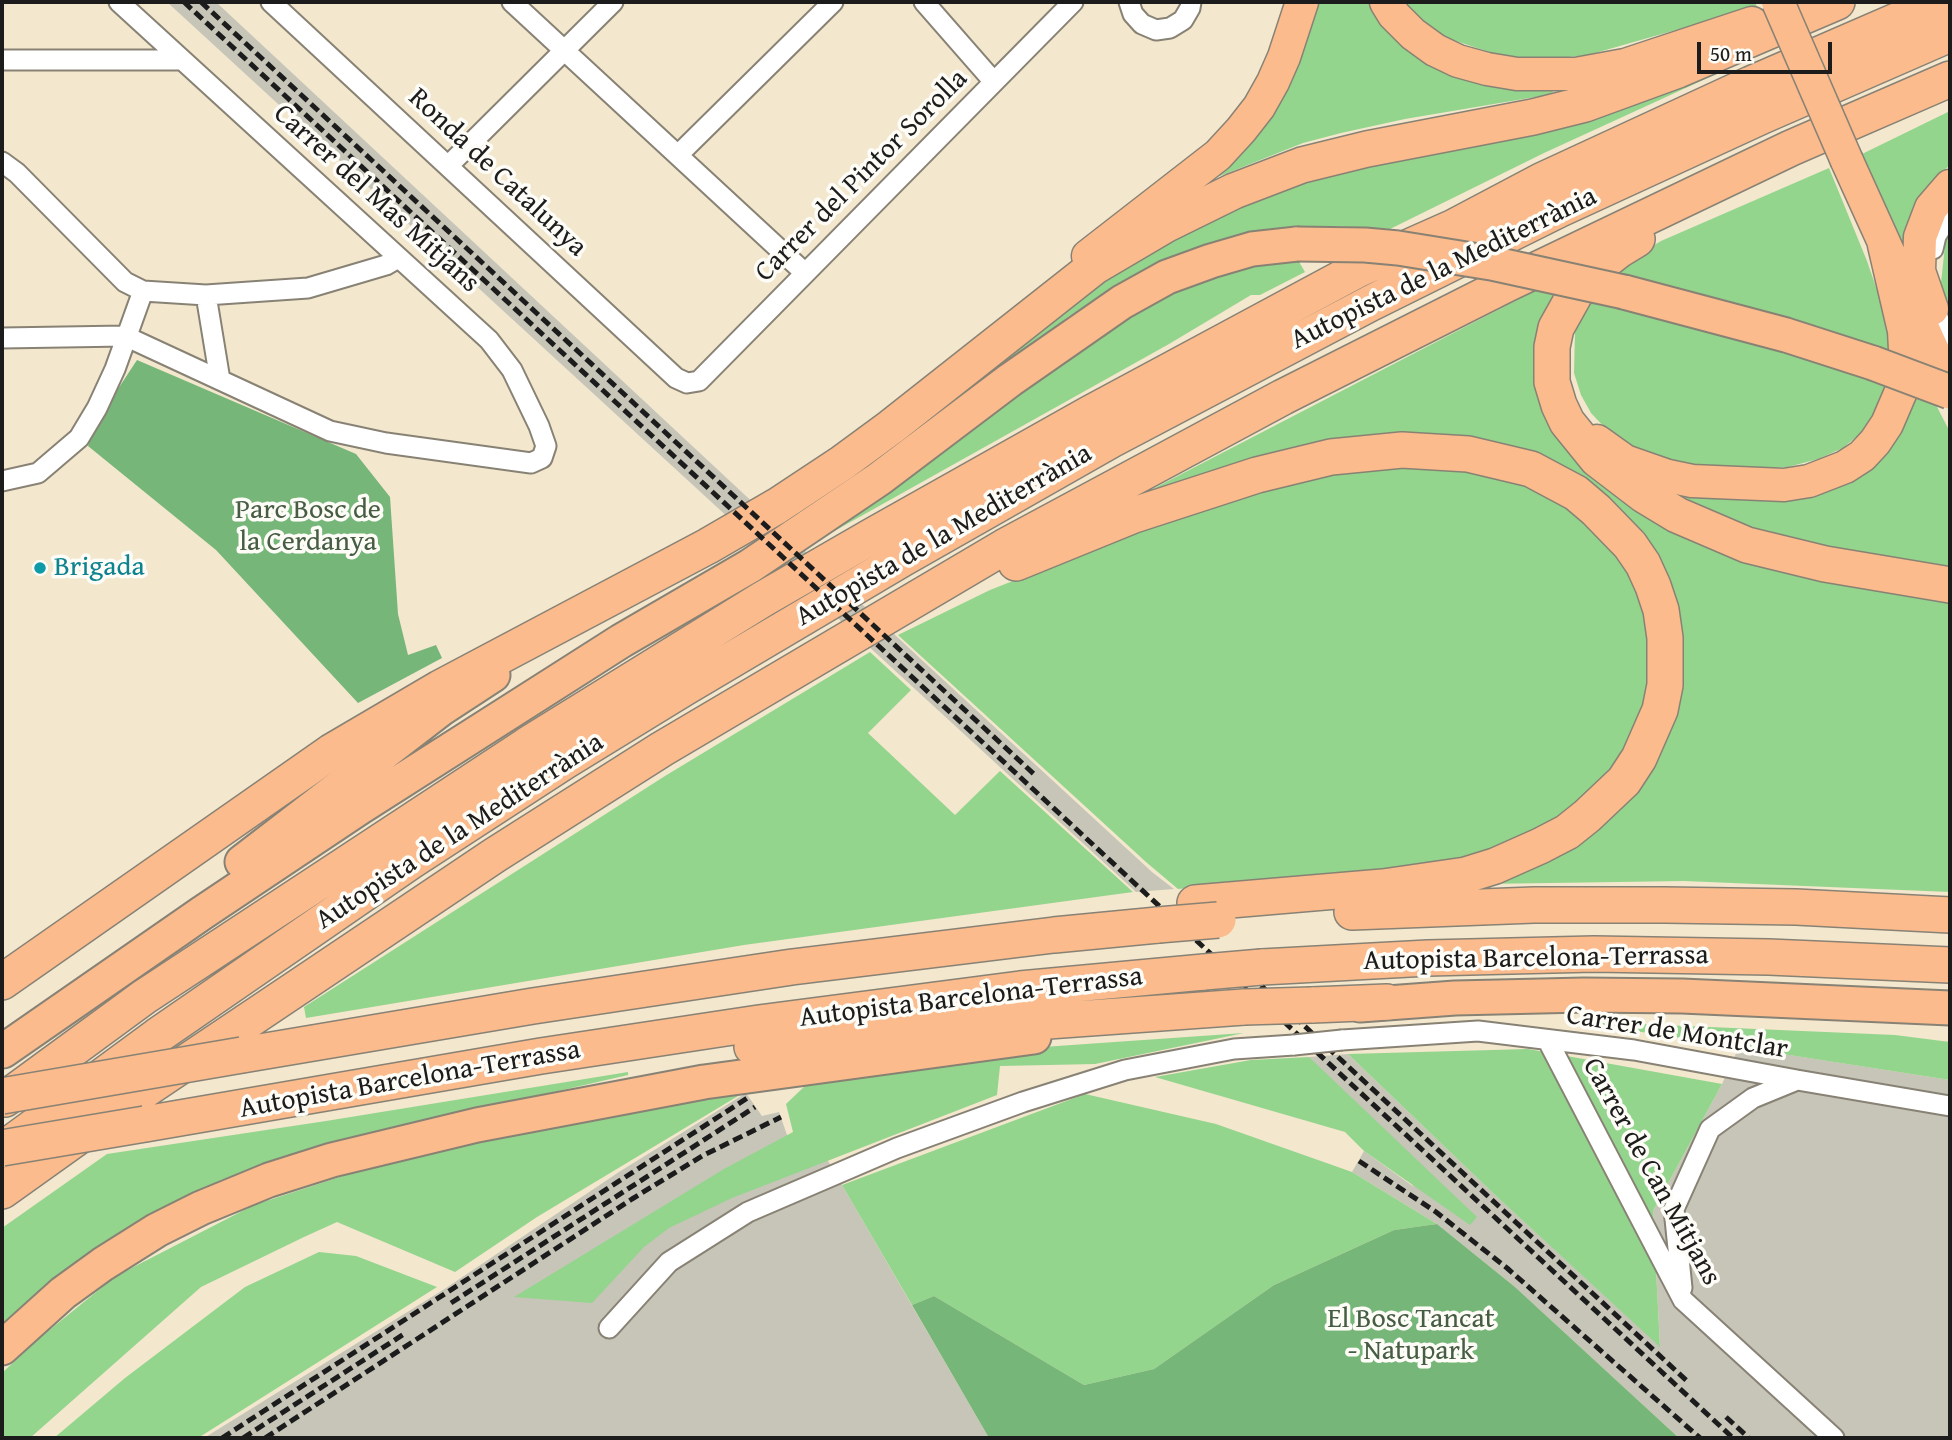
<!DOCTYPE html>
<html>
<head>
<meta charset="utf-8">
<style>
  body { margin:0 }
  #map { position:relative; width:1952px; height:1440px; overflow:hidden; background:#f3e7ce; font-family:"Gentium Book Plus",serif }
  canvas { display:block }
  .frame { position:absolute; inset:0; border:4px solid #1c1c1c; pointer-events:none }
  .scale { position:absolute; left:1697px; top:42px; width:135px; height:32px; box-sizing:border-box; border:4px solid #1c1c1c; border-top:0; padding-left:9px; font-size:21px; line-height:24px; white-space:nowrap; color:#1c1c1c; -webkit-text-stroke:5px #fdfcf7; paint-order:stroke }
</style>
</head>
<body>
<div id="map">
<canvas width="1952" height="1440"></canvas>
<div class="frame"></div>
<div class="scale">50 m</div>
</div>
<script>
const ctx = document.querySelector('canvas').getContext('2d');
ctx.lineJoin = 'round';
function fill(path, color) {
  ctx.fillStyle = color;
  ctx.fill(path, 'evenodd');
}
function poly(rows) {
  const path = new Path2D();
  for (const r of rows) {
    path.moveTo(r[0], r[1]);
    for (let i = 2; i < r.length; i += 2) path.lineTo(r[i], r[i + 1]);
  }
  return path;
}
function strokePath(path, color, width, dash) {
  ctx.strokeStyle = color;
  ctx.lineWidth = width;
  ctx.lineCap = dash ? 'butt' : 'round';
  ctx.setLineDash(dash || []);
  ctx.stroke(path);
}
function label(font, color, halo, rows, align = 'center') {
  ctx.font = font + ' "Gentium Book Plus",serif';
  ctx.lineWidth = 7;
  ctx.setLineDash([]);
  ctx.textBaseline = 'middle';
  ctx.strokeStyle = halo;
  ctx.fillStyle = color;
  for (const [text, x, y, turn = 0] of rows) {
    ctx.save();
    ctx.translate(x, y);
    ctx.rotate((+turn || 0) * Math.PI / 180);
    ctx.textAlign = isNaN(turn) ? turn : align;
    if (halo) ctx.strokeText(text, 0, 0);
    ctx.fillText(text, 0, 0);
    ctx.restore();
  }
}
const industrial = poly([
  [167,2,216,2,923,661,1152,872,1174,889,1136,892],
  [1739,1047,1950,1080,1950,1438,1679,1438,1515,1287,1437,1224,1352,1172,1364,1151,1414,1187,1309,1057,1348,1054,1494,1194,1660,1346,1653,1211,1722,1084],
  [746,1093,762,1116,779,1112,787,1135,824,1154,989,1438,204,1438,446,1288,619,1172]
]);
const green = poly([
  [1312,2,1373,2,1376,7,1552,86,1553,94,1405,119,1341,133,1303,143,1220,176,1215,172],
  [1404,2,1755,2,1757,7,1588,55,1539,60,1501,56,1441,36,1410,10],
  [1775,47,1544,153,1390,229,1329,226,1280,229,1237,236,1152,268,1116,286,1068,317,887,454,856,474,782,524,777,519,1125,262,1267,193],
  [1950,111,1950,165,1933,180,1910,217,1902,246,1862,154],
  [1829,168,1867,261,1888,322,1891,353,1613,275,1633,258,1661,241],
  [1950,227,1950,327,1944,308,1941,283,1946,236],
  [1295,255,1305,272,1260,295,1251,295,1169,344,804,548,1005,395,1195,275],
  [1542,287,1559,291,1537,347,1620,493,1950,597,1950,892,1684,881,1483,884,1629,797,1666,580,1490,448,1145,497,1143,494],
  [1592,298,1758,339,1890,384,1880,410,1863,431,1843,448,1818,459,1788,467,1756,469,1684,464,1650,455,1627,444,1607,430,1591,413,1581,395,1574,373,1575,333,1580,316],
  [1912,392,1934,401,1950,432,1950,568,1794,540,1756,530,1689,502,1661,485,1819,489],
  [1456,467,1524,482,1582,515,1624,562,1638,590,1651,644,1650,680,1634,733,1619,761,1601,784,1572,810,1529,836,1473,856,1387,871,1178,889,1146,862,898,635,990,590,1142,530,1248,495,1311,479,1372,468],
  [870,652,911,690,868,733,955,815,1000,771,1133,892,744,945,306,1018,304,1007,665,776],
  [1571,1021,1895,1035,1950,1042,1950,1080],
  [1244,1033,1095,1064,1000,1066,997,1095,732,1198,669,1228,644,1247,592,1303,514,1297,724,1169,793,1132,786,1104,806,1085,823,1078,1043,1047],
  [1528,1049,1722,1084,1653,1211,1660,1347,1494,1194,1348,1054],
  [1309,1057,1477,1217,1470,1225,1364,1151,1345,1132,1155,1077,1251,1060],
  [628,1072,628,1075,323,1145,221,1180,168,1205,119,1234,63,1273,2,1326,2,1228,107,1154,326,1121],
  [753,1087,537,1217,455,1272,337,1222,304,1237,201,1287,30,1438,2,1438,2,1373,42,1336,116,1276,254,1205,398,1158,622,1111],
  [1085,1094,1216,1124,1352,1172,1437,1224,1394,1230,1274,1285,1154,1369,1084,1385,934,1296,912,1305,842,1185],
  [319,1252,356,1256,437,1287,198,1438,54,1438,125,1378,245,1287]
]);
const forest = poly([
  [137,360,356,454,390,497,398,614,408,655,436,645,442,658,358,703,216,550,88,446,103,395,112,398],
  [1437,1224,1515,1287,1679,1438,989,1438,912,1305,934,1296,1084,1385,1154,1369,1274,1285,1394,1230]
]);
const minor = poly([
  [271,2,676,378,687,383,699,381,1073,2],
  [512,2,805,273],
  [924,2,994,82],
  [1129,2,1133,14,1142,24,1156,30,1170,28,1183,20,1190,8,1191,2],
  [2,60,181,60],
  [678,155,833,2],
  [2,162,17,173,125,282,143,291,206,295,308,288,386,265,398,258],
  [448,166,613,2],
  [1933,249,1936,236,1950,213],
  [206,295,220,380],
  [1932,297,1946,343],
  [2,338,125,336,330,431,386,443,531,463,542,458,546,446,539,426,512,370,489,340,119,2],
  [2,481,38,473,79,438,97,408,115,369,143,291],
  [1342,1040,1478,1031,1634,1050,1797,1080],
  [1548,1041,1683,1300,1834,1438],
  [1682,1288,1674,1209,1710,1129,1753,1098,1797,1080,1950,1106],
  [609,1328,669,1262,748,1212,897,1148,1023,1102,1125,1070,1234,1049,1294,1045]
]);
const primary = poly([
  [1386,2,1394,15,1413,34,1435,50,1458,61,1487,69,1517,74,1576,74,1625,65,1752,23],
  [1847,161,1950,388],
  [1088,256,1218,155,1241,130,1259,107,1273,82,1284,57,1302,2],
  [1932,309,1919,271,1920,237,1931,208,1950,186],
  [1597,441,1625,461,1668,476,1692,481,1784,485,1809,481,1845,467,1862,456,1875,442,1887,424,1902,389,1906,368,1904,331,1884,245]
]);
const trunk = poly([
  [1624,292,1786,335,1873,363],
  [242,862,441,709,493,675],
  [1360,1005,1455,998,1584,995,1682,996,1950,1008],
  [3,1051,202,913,359,808,621,641,750,566,879,479,1010,380,1122,302,1167,277,1211,261,1252,249,1297,244],
  [2,1348,63,1293,103,1264,157,1230,201,1208,269,1180,332,1160,477,1125,704,1082,1034,1037]
]);
const motorway = poly([
  [1637,239,1619,250,1596,268,1575,294,1556,328,1552,347,1552,382,1559,405,1567,422,1597,459,1644,495,1677,515,1747,545,1825,564,1950,585],
  [1016,563,1134,515,1257,475,1331,457,1402,450,1468,454,1531,469,1576,493,1596,510,1630,545,1643,564,1653,586,1661,610,1665,638,1665,685,1660,710,1639,758,1624,781,1587,816,1567,832,1540,846,1495,866,1466,875,1383,887,1195,903],
  [1352,912,1534,905,1665,905,1796,907,1950,915],
  [1262,967,1428,958,1594,954,1769,957,1950,965],
  [2,982,331,752,440,688,708,546,777,506,842,463,891,427,1094,267,1167,224,1234,191,1302,165,1367,149,1533,117,1585,104,1678,70,1837,2],
  [1312,1005,1387,1002],
  [752,1047,964,1027,1244,1007],
  [242,1055,533,1006,792,967,1054,935,1158,925],
  [5,1099,144,997,527,745,763,599,874,535,1089,414,1357,270,1454,227,1541,181,1751,84,1940,2],
  [145,1124,541,1056,759,1023,1020,989,1204,972],
  [2,1150,157,1036,411,861,565,761,684,688,902,559,1111,440,1371,303,1560,209,1762,116,1950,34],
  [2,1191,121,1106,495,855,662,749,1004,547,1283,397,1507,284,1791,148,1950,79]
]);
const rail = poly([
  [184,2,1733,1438],
  [201,2,1036,776],
  [1228,955,1687,1381],
  [1359,1161,1436,1212,1507,1268,1700,1438],
  [451,1303,755,1107],
  [1726,1417,1749,1438],
  [222,1438,749,1097],
  [243,1438,404,1334],
  [265,1438,632,1199,702,1156,781,1117]
]);
const minorBridge = poly([
  [1294,1045,1342,1040]
]);
const primaryBridge = poly([
  [1778,2,1847,161]
]);
const trunkBridge = poly([
  [1297,244,1365,245,1398,248,1491,263,1624,292],
  [1873,363,1950,392]
]);
const motorwayBridge = poly([
  [1158,925,1218,920],
  [1204,972,1262,967],
  [1244,1007,1312,1005],
  [2,1096,242,1055],
  [2,1148,145,1124]
]);
const markers = [
  [40,568,7,"#0f9aa8"]
];
const streetNames = [
  ["Ronda de Catalunya",497,173,43],
  ["Carrer del Pintor Sorolla",862,176,-45],
  ["Carrer del Mas Mitjans",376,199,42],
  ["Autopista de la Mediterrània",1444,269,-26],
  ["Autopista de la Mediterrània",944,536,-30],
  ["Autopista de la Mediterrània",460,832,-33],
  ["Autopista Barcelona-Terrassa",1536,959,-1],
  ["Autopista Barcelona-Terrassa",971,998,-7],
  ["Carrer de Montclar",1677,1033,9],
  ["Autopista Barcelona-Terrassa",410,1080,-10],
  ["Carrer de Can Mitjans",1651,1172,61]
];
const parkNames = [
  ["Parc Bosc de",308,511],
  ["la Cerdanya",308,543],
  ["El Bosc Tancat",1411,1320],
  ["- Natupark",1411,1352]
];
const cultureNames = [
  ["Brigada",54,568]
];
fill(industrial, '#c6c5b8');
fill(green, '#93d58c');
fill(forest, '#76b678');
strokePath(minor, '#888275', 23);
strokePath(primary, '#888275', 35);
strokePath(trunk, '#888275', 37);
strokePath(motorway, '#888275', 38);
strokePath(minor, '#fff', 19);
strokePath(primary, '#fbbb8c', 32);
strokePath(trunk, '#fbbb8c', 33);
strokePath(motorway, '#fbbb8c', 35);
strokePath(rail, '#1c1c1c', 5, [10, 5]);
strokePath(minorBridge, '#888275', 23, []);
strokePath(primaryBridge, '#888275', 35, []);
strokePath(trunkBridge, '#888275', 37, []);
strokePath(motorwayBridge, '#888275', 38, []);
strokePath(minorBridge, '#fff', 19);
strokePath(primaryBridge, '#fbbb8c', 32);
strokePath(trunkBridge, '#fbbb8c', 33);
strokePath(motorwayBridge, '#fbbb8c', 35);
for (const [x, y, r, color] of markers) {
  const dot = new Path2D();
  dot.arc(x, y, r, 0, 2 * Math.PI);
  ctx.fillStyle = color;
  ctx.fill(dot);
  strokePath(dot, '#fdfcf7', 2.5);
}
label('28px', '#1c1c1c', '#fdfcf7', streetNames);
label('28px', '#465d43', '#fdfcf7', parkNames);
label('28px', '#0d838f', '#fdfcf7', cultureNames, 'left');
</script>
</body>
</html>
